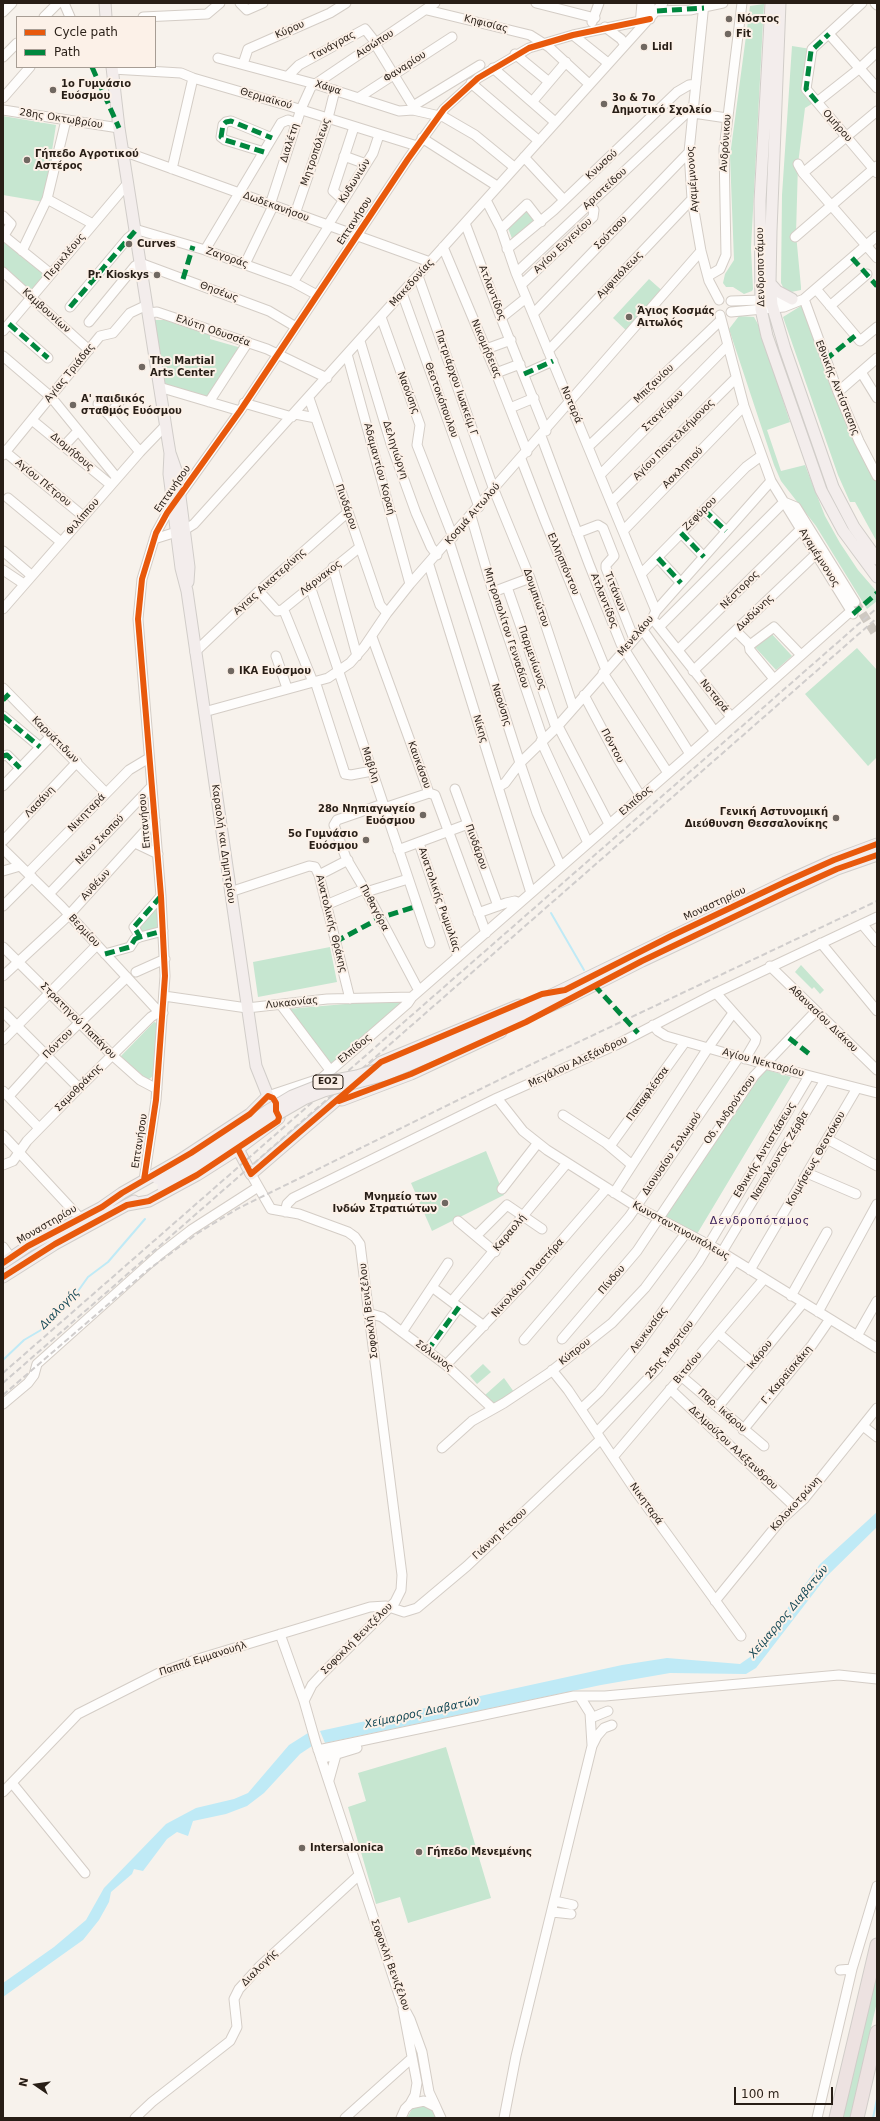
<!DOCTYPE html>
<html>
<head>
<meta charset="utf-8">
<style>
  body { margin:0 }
  #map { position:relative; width:880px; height:2121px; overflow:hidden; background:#f7f2ec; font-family:"DejaVu Sans",sans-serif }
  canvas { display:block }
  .frame { position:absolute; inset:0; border:4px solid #281e16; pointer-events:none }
  .legend { position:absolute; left:16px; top:16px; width:140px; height:52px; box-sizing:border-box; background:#fcf1e8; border:1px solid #a79d94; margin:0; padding:5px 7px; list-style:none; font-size:12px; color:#281e16 }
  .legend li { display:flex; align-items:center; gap:8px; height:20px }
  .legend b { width:20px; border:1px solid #a79d94 }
  .north { position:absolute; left:16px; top:2065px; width:40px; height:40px; -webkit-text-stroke:3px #fcf1e8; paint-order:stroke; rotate:283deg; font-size:11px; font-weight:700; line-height:16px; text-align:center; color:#281e16 }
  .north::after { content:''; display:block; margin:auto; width:14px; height:18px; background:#281e16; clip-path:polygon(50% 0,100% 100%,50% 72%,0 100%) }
  .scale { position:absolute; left:734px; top:2087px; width:99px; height:18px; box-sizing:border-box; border:2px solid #281e16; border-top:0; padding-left:5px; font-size:12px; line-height:14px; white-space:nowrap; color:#281e16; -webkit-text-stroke:3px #fcf1e8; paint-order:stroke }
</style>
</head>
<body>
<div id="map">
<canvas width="880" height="2121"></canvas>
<div class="frame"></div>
<ul class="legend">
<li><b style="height:5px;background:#e8590c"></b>Cycle path</li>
<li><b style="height:5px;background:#00873e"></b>Path</li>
</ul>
<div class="north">N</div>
<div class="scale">100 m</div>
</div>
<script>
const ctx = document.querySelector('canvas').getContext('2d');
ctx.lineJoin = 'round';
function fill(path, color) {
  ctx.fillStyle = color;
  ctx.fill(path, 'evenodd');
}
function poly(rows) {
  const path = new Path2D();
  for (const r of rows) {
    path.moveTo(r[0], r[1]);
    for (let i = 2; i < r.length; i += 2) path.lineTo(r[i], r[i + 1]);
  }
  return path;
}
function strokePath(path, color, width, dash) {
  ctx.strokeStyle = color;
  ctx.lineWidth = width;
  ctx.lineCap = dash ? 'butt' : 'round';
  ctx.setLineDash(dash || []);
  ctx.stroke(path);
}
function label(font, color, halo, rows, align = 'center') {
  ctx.font = font + ' "DejaVu Sans",sans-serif';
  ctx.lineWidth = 4;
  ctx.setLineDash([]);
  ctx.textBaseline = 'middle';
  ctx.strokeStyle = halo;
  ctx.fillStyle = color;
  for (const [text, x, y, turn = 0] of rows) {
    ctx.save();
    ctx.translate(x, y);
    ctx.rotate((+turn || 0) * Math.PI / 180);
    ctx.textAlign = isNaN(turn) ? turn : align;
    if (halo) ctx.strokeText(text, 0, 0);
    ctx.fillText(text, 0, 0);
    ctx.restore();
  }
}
const green = poly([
  [764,4,751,248,753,289,752,291,744,294,733,287,726,287,723,283,725,274,734,260,730,156,750,6],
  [792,46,811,49,805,89,815,102,805,108,798,164,796,234,801,287,801,290,791,292,784,289,781,283,782,195],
  [3,116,56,125,44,202,3,195],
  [526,209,534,220,513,241,508,228],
  [3,240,49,278,34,295,3,268],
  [649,279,666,294,630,334,613,318],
  [804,304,871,469,877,481,877,542,855,502,850,502,838,475,783,317],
  [739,316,754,317,759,326,790,422,767,430,781,471,805,465,825,516,840,543,858,570,877,592,877,601,867,609,816,526,781,481,774,465,729,329],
  [154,320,166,320,197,330,210,335,210,339,238,347,240,349,207,399,165,386],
  [770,632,792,656,776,670,754,646],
  [857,648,877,670,877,757,868,766,805,694],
  [156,906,159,929,143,934,137,926],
  [330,947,337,982,258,997,253,962],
  [801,965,824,990,820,994,814,987,812,989,795,972],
  [402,999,403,1004,330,1065,288,1009],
  [154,1022,157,1023,153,1076,148,1080,129,1064,121,1056],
  [764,1069,791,1077,697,1234,663,1217],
  [486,1151,504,1195,432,1231,411,1183],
  [483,1364,491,1372,477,1384,470,1376],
  [504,1378,514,1392,494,1404,485,1395],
  [446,1747,491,1898,408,1923,400,1897,376,1904,348,1807,366,1801,358,1773],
  [877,1958,877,2002,850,2118,839,2118],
  [422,2106,431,2109,436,2118,407,2118,412,2109]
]);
const water = poly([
  [877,1512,877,1527,827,1576,756,1668,746,1674,670,1673,601,1685,325,1743,320,1731,622,1665,667,1658,740,1664,753,1655,820,1564],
  [308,1733,312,1746,300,1754,264,1793,247,1806,226,1814,193,1821,188,1836,177,1832,167,1839,143,1871,134,1869,132,1874,111,1892,109,1902,99,1920,83,1940,3,1997,3,1983,54,1947,86,1920,104,1888,166,1824,196,1808,234,1799,248,1793,289,1745]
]);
const stream = poly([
  [551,913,584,970],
  [3,1360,24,1340,41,1330,51,1315,73,1298,88,1277,108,1262,145,1219],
  [873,2118,877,2099]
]);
const minorTunnel = poly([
  [855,602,877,636]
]);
const minor = poly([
  [64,3,70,17],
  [240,3,247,10,263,3],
  [536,3,595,18],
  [650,3,650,19],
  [704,3,689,152,692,199,701,251,709,281,719,300],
  [862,3,812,49,806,89,877,173],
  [875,3,877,5],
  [427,10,530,35,549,47,589,84],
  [657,11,690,10,723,3],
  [3,12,12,3],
  [44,17,58,3],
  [143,17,207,14,220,3],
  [592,22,599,3],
  [640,25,642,3],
  [605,27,621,39,625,45],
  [829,34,877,88],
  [573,35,608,63],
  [375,44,413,106],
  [515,54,549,82],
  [3,57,17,43],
  [218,58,315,84,399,111,413,110,444,117,475,135,514,167],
  [243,64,248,49,330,13,346,3],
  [493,68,555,122],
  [112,69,181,73,193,78,286,105,417,146],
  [288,76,299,65,365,29,376,43],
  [471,83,539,141],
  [3,98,30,67],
  [358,98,452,37],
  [532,102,566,62],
  [817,102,860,68,877,52],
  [3,110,119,128],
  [413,110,413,106,480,65],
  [693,113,727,118],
  [422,138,497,186],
  [123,151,430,262],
  [264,152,225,140,221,137,223,125,226,122,231,121,272,138],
  [344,156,366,164],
  [524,157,564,200],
  [798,164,803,173,877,258],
  [172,169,193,78],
  [803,173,877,111],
  [47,199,93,224],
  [343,200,333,191,354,127],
  [486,200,501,229,516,273,656,611],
  [270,205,301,109,311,87,435,3],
  [295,214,328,118,335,90],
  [3,216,11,224,3,237],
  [465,223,501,318,546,431],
  [328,225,373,153,379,135],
  [501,229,527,204,541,222],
  [4,236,51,274],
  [795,237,877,166],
  [443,247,496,373,527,452],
  [507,249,554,210,677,92,689,85,696,84],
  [205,250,281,123,288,120,296,123],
  [22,251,47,199,66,120],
  [245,264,273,206],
  [3,272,89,350],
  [516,273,694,106],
  [418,276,494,490,530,578,573,707],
  [708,276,720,269,726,255,724,149,742,3],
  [293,282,329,226],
  [521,285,593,217,594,210,588,205],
  [816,289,860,341,877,327],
  [402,293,479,507],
  [804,299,838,392,859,441,877,476],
  [731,301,791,299],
  [830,306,867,274],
  [70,307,128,238,138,230,205,250,293,282,317,295],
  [731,312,784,307,804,299,877,236],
  [148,313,157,312,267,349,327,378],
  [533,314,689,152],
  [720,315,744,406,771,481,853,614],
  [381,317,420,425,417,445,453,537],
  [501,318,526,298],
  [89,322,135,266,140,263,269,311,296,327],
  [9,324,48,358],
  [3,331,128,183],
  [360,341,391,444,416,513,431,547,437,555],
  [486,349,511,340],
  [548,351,692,199],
  [347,354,410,584],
  [3,356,51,397,117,478],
  [861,372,877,398],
  [496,373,520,364],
  [524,374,553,361],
  [159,387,240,411],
  [838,392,877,358],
  [309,398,380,605,387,613],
  [120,401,109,415,140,452],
  [209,402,248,342],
  [244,403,292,417],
  [98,404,109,415],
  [510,408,534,398],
  [295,414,316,418],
  [32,420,111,485],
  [541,436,589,564,621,644,690,754],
  [64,446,78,431],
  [588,447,721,320],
  [3,450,83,516],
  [3,455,100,336,113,333,130,313,147,305],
  [521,459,545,521,606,670],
  [600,475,727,346],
  [8,498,61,542],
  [611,502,736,378],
  [784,502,796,507,855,602],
  [704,510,726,531],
  [471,516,493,592,543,739],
  [623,531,744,406],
  [577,533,598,525,603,528,614,556,606,565,606,568,634,639],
  [681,533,704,557],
  [154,539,186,529,194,524,663,3],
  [449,541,520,763,537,813,561,867],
  [3,551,31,575],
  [658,558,681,583],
  [429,565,531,893],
  [333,567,357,656],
  [3,570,24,584],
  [641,574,746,467,761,456],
  [310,586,430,943],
  [507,587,556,728],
  [259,591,277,611,282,610,285,613,313,682],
  [493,592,530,578],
  [3,609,140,452,165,426],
  [282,610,360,547],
  [656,623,731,717],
  [660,626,784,502],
  [642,629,715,732],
  [736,631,749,644,750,650,774,679],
  [372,637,429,793],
  [750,645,774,627,801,655],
  [678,650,801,529],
  [195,652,259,591,347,513],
  [276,656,287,688],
  [693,671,816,554],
  [603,673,668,773],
  [315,681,345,774,351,775,372,771],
  [3,688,106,793],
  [584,695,618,759,641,797],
  [204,712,328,678,350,663,364,647,387,613,410,584,701,251],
  [3,716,40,747],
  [558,726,609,824],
  [541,741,588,843],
  [3,756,7,755,20,768],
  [3,786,51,736],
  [498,787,505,783,520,763,556,728,652,619,656,611,771,481],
  [455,789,498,906],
  [383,804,337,820,334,825,346,858,368,895,419,991],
  [384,808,429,793,435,795,486,933],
  [3,841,77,762],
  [135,843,158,854],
  [419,843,458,957],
  [3,849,62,907,159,1012,163,1013],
  [398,850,468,824],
  [3,871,20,866],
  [28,873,129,770,149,758],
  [319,875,348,860],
  [230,892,309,866,315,867,319,875,350,999],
  [366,892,408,879],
  [49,894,152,786],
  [161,896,134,927,140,937,163,931],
  [326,905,364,889],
  [3,906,32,877],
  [478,913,506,903,515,901,519,903],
  [862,924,877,942],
  [821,943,877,1011],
  [3,947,112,1055,140,1080,157,1089],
  [105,954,130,947,135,939,140,937],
  [770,966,877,1070],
  [136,972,165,959],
  [3,976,69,915,155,820],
  [716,993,756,1038,755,1042,745,1059],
  [164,996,247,1008,327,999,412,997,690,754,851,611],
  [281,1005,330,1070],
  [3,1012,79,1088],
  [653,1025,658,1031,666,1036,764,1064,877,1093],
  [3,1040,97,945],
  [3,1091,39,1128],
  [9,1096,46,1055,127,977],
  [268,1096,322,1078,408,1003,412,997],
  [497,1098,523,1131,547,1150,637,1207,715,1248,877,1348],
  [563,1115,606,1143,632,1165],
  [3,1135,80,1218],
  [827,1139,877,1166],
  [610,1146,685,1042],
  [3,1165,13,1161,27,1141,79,1088,151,1017,159,1012],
  [807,1173,856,1194],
  [251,1174,271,1209,299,1214,348,1232,355,1237,360,1244,402,1575,401,1590,395,1602,324,1672,312,1685,304,1701],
  [144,1180,156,1100,165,976,161,896,138,619,142,579,156,533,167,513,240,411,408,159,444,109,478,78,529,48,573,35,650,19],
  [502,1189,537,1144],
  [614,1193,708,1048,733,1013],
  [285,1212,287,1204,293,1198,497,1098,616,1045,716,993,877,917],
  [458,1221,495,1252],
  [476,1236,507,1205,542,1229],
  [3,1247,11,1258],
  [722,1252,825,1080],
  [750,1270,857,1088],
  [432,1287,484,1326],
  [791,1296,827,1232],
  [452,1301,567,1163],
  [818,1312,877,1204],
  [368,1313,382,1317,446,1365,493,1409],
  [402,1332,448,1263],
  [718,1333,754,1364],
  [857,1336,877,1301],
  [562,1339,637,1251,754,1076,815,1012],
  [524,1340,629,1217,739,1057],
  [427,1351,459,1307],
  [446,1365,530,1277,607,1188],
  [552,1370,568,1390,635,1490,741,1636],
  [681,1376,764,1446],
  [670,1389,795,1507],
  [3,1404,28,1383,34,1375,37,1364,160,1254,191,1230,258,1187],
  [718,1407,803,1303],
  [581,1409,599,1392,640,1343,699,1261,809,1076],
  [863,1426,877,1437],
  [743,1430,812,1345,830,1319],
  [597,1432,657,1369,735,1261],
  [442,1448,472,1421,504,1403,549,1373,612,1323,645,1288,686,1233],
  [613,1457,764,1279],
  [715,1601,781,1520,804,1499,877,1408],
  [280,1634,304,1701,316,1743,402,2004,410,2019,422,2052,429,2092,436,2107],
  [580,1697,590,1713,592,1745],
  [591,1718,608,1711],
  [318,1750,574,1696,605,1696,839,1675,877,1679],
  [321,1759,357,1748],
  [329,1780,336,1755],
  [12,1783,85,1873],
  [3,1792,78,1714,159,1673,198,1659,370,1607,386,1606,404,1612,417,1608,467,1566,601,1439],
  [555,1901,573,1905],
  [552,1912,571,1914],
  [840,1970,852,1969,877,1886],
  [403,2009,417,2083,415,2095,410,2104],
  [135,2118,152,2102,230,2041,237,2027,234,1999,239,1989,260,1966,359,1875],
  [345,2118,412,2058],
  [401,2118,405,2109,410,2104,424,2101,436,2107,441,2118],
  [504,2118,516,2056,592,1746,597,1736,604,1728,612,1725],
  [817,2118,852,1969]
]);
const major = poly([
  [105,3,106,17],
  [771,3,760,201,761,309,767,336,821,490,843,531,877,577],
  [780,3,771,231,770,283,772,305,785,349,833,487,854,527,877,559],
  [112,67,119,128,168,441,170,453,177,473,189,567,188,582],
  [770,283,777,291,792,299],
  [512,1014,785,882,834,860,877,844],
  [515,1021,569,998,642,961,837,869,877,855],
  [342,1100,411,1074,501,1032],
  [238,1149,251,1174,381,1062,519,1005],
  [127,1205,149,1201,197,1175,238,1149,279,1118,268,1102,268,1096,256,1066,187,591,181,568,169,474,170,453],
  [102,1207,122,1193,180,1160,250,1114,268,1096],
  [3,1263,28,1246,108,1204],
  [3,1277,55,1244,134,1201]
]);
const highway = poly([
  [836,2118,877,1945],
  [857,2118,877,2032]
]);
const rail = poly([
  [3,1373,877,608],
  [3,1383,877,618],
  [3,1395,148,1270,198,1233,237,1209,513,1073,877,901]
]);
const majorBridge = poly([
  [158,1179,191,1162,267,1111,292,1096,330,1081,357,1076,392,1065,512,1014],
  [163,1187,188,1173,271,1118,304,1099,324,1091,385,1075,515,1021]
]);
const quiet = poly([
  [657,11,704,8],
  [92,67,119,128],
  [817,102,806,89,811,51,829,34],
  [264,152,225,140,221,137,223,125,226,122,231,121,272,138],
  [852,258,877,286],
  [183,279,193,246],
  [70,307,135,231],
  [9,324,48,358],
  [825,360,855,336],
  [524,374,553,361],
  [704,510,726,531],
  [681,533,704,557],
  [658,558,681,583],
  [853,614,877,593],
  [3,700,9,694],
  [3,716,40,747],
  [3,756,7,755,20,768],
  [161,896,134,927,140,937,163,931],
  [335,942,380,918,417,906],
  [105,954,130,947,135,939,140,937],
  [594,985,638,1033],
  [789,1038,812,1056],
  [427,1351,459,1307]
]);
const cycleway = poly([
  [339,1101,411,1074,526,1022,642,961,786,892,837,869,877,855],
  [238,1149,251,1174,381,1062,542,994,565,990,671,936,785,882,834,860,877,844],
  [144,1180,156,1100,165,976,161,896,138,619,142,579,156,533,167,513,240,411,408,159,444,109,478,78,529,48,573,35,650,19],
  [3,1263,28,1246,102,1207,122,1193,191,1153,250,1114,268,1096,273,1098,276,1103,276,1111,279,1117,278,1121,197,1175,149,1201,127,1205,55,1244,3,1277]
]);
const markers = [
  [729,19,4,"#706861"],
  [728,34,4,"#706861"],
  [644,47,4,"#706861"],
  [53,90,4,"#706861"],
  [604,104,4,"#706861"],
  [27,160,4,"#706861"],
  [129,244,4,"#706861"],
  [157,275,4,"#706861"],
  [629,317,4,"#706861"],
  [142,367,4,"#706861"],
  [73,405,4,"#706861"],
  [231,671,4,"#706861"],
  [423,815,4,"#706861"],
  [836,818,4,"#706861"],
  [366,840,4,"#706861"],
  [445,1203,4,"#706861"],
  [302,1848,4,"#706861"],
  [419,1852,4,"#706861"]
];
const shields = [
  [328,1082,30]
];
const shieldNames = [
  ["ΕΟ2",328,1082]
];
const poiNames = [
  ["Νόστος",737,19],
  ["Fit",736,34],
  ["Lidl",652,47],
  ["1ο Γυμνάσιο",61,84],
  ["Ευόσμου",61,96],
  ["3ο & 7ο",612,98],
  ["Δημοτικό Σχολείο",612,110],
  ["Γήπεδο Αγροτικού",35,154],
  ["Αστέρος",35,166],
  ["Curves",137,244],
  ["Pr. Kioskys",149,275,"right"],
  ["Άγιος Κοσμάς",637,311],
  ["Αιτωλός",637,323],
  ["The Martial",150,361],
  ["Arts Center",150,373],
  ["Α' παιδικός",81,399],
  ["σταθμός Ευόσμου",81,411],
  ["ΙΚΑ Ευόσμου",239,671],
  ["28ο Νηπιαγωγείο",415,809,"right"],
  ["Ευόσμου",415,821,"right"],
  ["Γενική Αστυνομική",828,812,"right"],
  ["Διεύθυνση Θεσσαλονίκης",828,824,"right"],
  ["5ο Γυμνάσιο",358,834,"right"],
  ["Ευόσμου",358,846,"right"],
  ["Μνημείο των",437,1197,"right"],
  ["Ινδών Στρατιώτων",437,1209,"right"],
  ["Intersalonica",310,1848],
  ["Γήπεδο Μενεμένης",427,1852]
];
const streetNames = [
  ["Κηφισίας",486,24,14],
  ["Κύρου",290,30,-24],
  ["Αισώπου",375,44,-33],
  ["Τανάγρας",333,46,-29],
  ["Φαναρίου",405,67,-33],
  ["Χάψα",328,88,17],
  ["Θερμαϊκού",266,99,16],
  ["28ης Οκτωβρίου",61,119,9],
  ["Ομήρου",837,126,49],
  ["Διαλέτη",290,143,-72],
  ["Ανδρόνικου",726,143,-86],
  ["Μητροπόλεως",316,152,-71],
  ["Κνωσού",602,165,-43],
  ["Αγαμέμνονος",693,179,-94],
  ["Κυδωνιών",355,181,-58],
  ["Αριστείδου",605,189,-43],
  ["Δωδεκανήσου",276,207,20],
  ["Επτανήσου",355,221,-57],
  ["Σούτσου",611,233,-46],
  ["Αγίου Ευγενίου",563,246,-43],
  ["Περικλέους",65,257,-50],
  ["Ζαγοράς",227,258,19],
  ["Δενδροποτάμου",761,267,-91],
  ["Αμφιπόλεως",620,275,-46],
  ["Μακεδονίας",412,283,-48],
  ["Θησέως",219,292,20],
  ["Ατλαντίδος",492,293,69],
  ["Καμβουνίων",46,311,42],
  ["Ελύτη Οδυσσέα",213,331,19],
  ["Νικομήδειας",486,349,67],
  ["Αγίας Τριάδας",70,373,-51],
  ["Πατριάρχου Ιωακείμ Γ",456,383,71],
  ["Μπιζανίου",654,384,-44],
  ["Εθνικής Αντίστασης",837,388,68],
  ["Ναούσης",408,393,69],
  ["Θεοτοκόπουλου",441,400,70],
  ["Νοταρά",571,405,67],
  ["Σταγείρων",663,411,-45],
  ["Αγίου Παντελεήμονος",674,440,-45],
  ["Δεληγιώργη",395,450,72],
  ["Διομήδους",72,452,40],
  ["Ασκληπιού",683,468,-46],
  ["Αδαμαντίου Κοραή",379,469,75],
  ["Αγίου Πέτρου",43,483,39],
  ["Επτανήσου",173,489,-55],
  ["Πινδάρου",346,507,71],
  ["Κοσμά Αιτωλού",473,514,-49],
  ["Ζεφύρου",700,514,-45],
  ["Φιλίππου",83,517,-49],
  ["Αγαμέμνονος",819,558,58],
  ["Ελλησπόντου",563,564,67],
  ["Λάρνακος",321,578,-38],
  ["Αγιας Αικατερίνης",270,582,-42],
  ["Νέστορος",740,590,-45],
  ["Τιτάνων",615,592,68],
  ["Δουμπιώτου",536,598,71],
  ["Ατλαντίδος",604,601,68],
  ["Δωδώνης",755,613,-44],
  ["Μητροπολίτου Γενναδίου",506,628,72],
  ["Μενελάου",636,636,-50],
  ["Παρμενίωνος",532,658,71],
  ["Νοταρά",714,696,51],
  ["Ναούσης",501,705,72],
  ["Νίκης",480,729,73],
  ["Καρυάτιδων",55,740,45],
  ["Πόντου",612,746,62],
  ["Μαβίλη",370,765,72],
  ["Καυκάσου",419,765,70],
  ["Ελπίδος",636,801,-41],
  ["Λασάνη",40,802,-47],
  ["Νικηταρά",87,813,-46],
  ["Επτανήσου",145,821,-95],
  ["Νέου Σκοπού",100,840,-46],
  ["Καραολή και Δημητρίου",223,844,82],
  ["Πινδάρου",476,847,70],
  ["Ανθέων",96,885,-47],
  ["Ανατολικής Ρωμυλίας",439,900,71],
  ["Μοναστηρίου",715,904,-25],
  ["Πυθαγόρα",374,908,62],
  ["Ανατολικής Θράκης",331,924,76],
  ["Βερμίου",84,931,47],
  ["Λυκαονίας",292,1003,-6],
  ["Αθανασίου Διάκου",823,1019,44],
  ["Στρατηγού Παπάγου",78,1021,45],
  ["Πόντου",58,1044,-45],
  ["Ελπίδος",355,1049,-40],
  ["Μεγάλου Αλεξάνδρου",578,1062,-25],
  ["Αγίου Νεκταρίου",763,1063,15],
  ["Σαμοθράκης",79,1088,-45],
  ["Παπαφλέσσα",648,1094,-54],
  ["Οδ. Ανδρούτσου",730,1110,-55],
  ["Επτανήσου",140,1141,-81],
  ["Εθνικής Αντιστάσεως",765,1150,-59],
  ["Διονυσίου Σολωμού",672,1154,-56],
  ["Ναπολέοντος Ζέρβα",780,1156,-59],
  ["Κοιμήσεως Θεοτόκου",816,1159,-60],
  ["Μοναστηρίου",47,1225,-30],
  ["Κωνσταντινουπόλεως",681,1231,29],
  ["Καραολή",510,1233,-50],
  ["Νικολάου Πλαστήρα",528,1278,-48],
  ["Πίνδου",612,1280,-49],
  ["Σοφοκλή Βενιζέλου",369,1311,-97],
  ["Λευκωσίας",649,1330,-53],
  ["25ης Μαρτίου",670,1350,-52],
  ["Κύπρου",575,1352,-38],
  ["Ικάρου",760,1355,-51],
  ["Σόλωνος",434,1356,37],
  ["Βιτσίου",688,1368,-50],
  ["Γ. Καραϊσκάκη",787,1375,-50],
  ["Παρ. Ικάρου",722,1411,41],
  ["Δελμούζου Αλέξανδρου",733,1448,43],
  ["Νικηταρά",646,1504,54],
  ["Κολοκοτρώνη",796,1504,-48],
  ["Γιάννη Ρίτσου",500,1534,-43],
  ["Σοφοκλή Βενιζέλου",357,1639,-45],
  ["Παππά Εμμανουήλ",203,1659,-18],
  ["Σοφοκλή Βενιζέλου",390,1965,70],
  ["Διαλογής",260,1968,-45]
];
const neighbourhoodNames = [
  ["Δενδροπόταμος",760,1221]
];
const waterNames = [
  ["Διαλογής",60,1309,-46],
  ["Χείμαρρος Διαβατών",789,1612,-50],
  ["Χείμαρρος Διαβατών",422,1713,-12]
];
fill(green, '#c6e6d0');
fill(water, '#bfeaf6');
strokePath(stream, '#bfeaf6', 2);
strokePath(minorTunnel, '#cec8c1', 9, [9, 4.5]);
strokePath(minor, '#d4cdc6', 11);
strokePath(major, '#d1cdc9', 13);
strokePath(highway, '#d1cdc9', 15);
strokePath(minor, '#fefdfc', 9);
strokePath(major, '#f3edec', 11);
strokePath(highway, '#ede2e1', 13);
strokePath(rail, '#d0cdcc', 2, [6, 3]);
strokePath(majorBridge, '#d1cdc9', 13, []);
strokePath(majorBridge, '#f3edec', 11);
strokePath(quiet, '#00873e', 5, [10, 5]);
strokePath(cycleway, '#e8590c', 6);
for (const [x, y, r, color] of markers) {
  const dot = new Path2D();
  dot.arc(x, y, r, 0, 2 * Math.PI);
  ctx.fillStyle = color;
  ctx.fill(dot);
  strokePath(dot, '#fcf1e8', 1.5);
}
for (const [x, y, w] of shields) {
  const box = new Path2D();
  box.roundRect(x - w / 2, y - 7, w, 14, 3);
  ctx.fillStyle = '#fcf1e8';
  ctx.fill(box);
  strokePath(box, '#281e16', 1);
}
label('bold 9px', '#281e16', null, shieldNames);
label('bold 10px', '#281e16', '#fcf1e8', poiNames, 'left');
label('10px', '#281e16', '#fcf1e8', streetNames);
ctx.letterSpacing = '1px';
label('11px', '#3b225b', '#fcf1e8', neighbourhoodNames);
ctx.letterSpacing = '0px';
label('italic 11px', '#154956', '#fcf1e8', waterNames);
</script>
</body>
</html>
